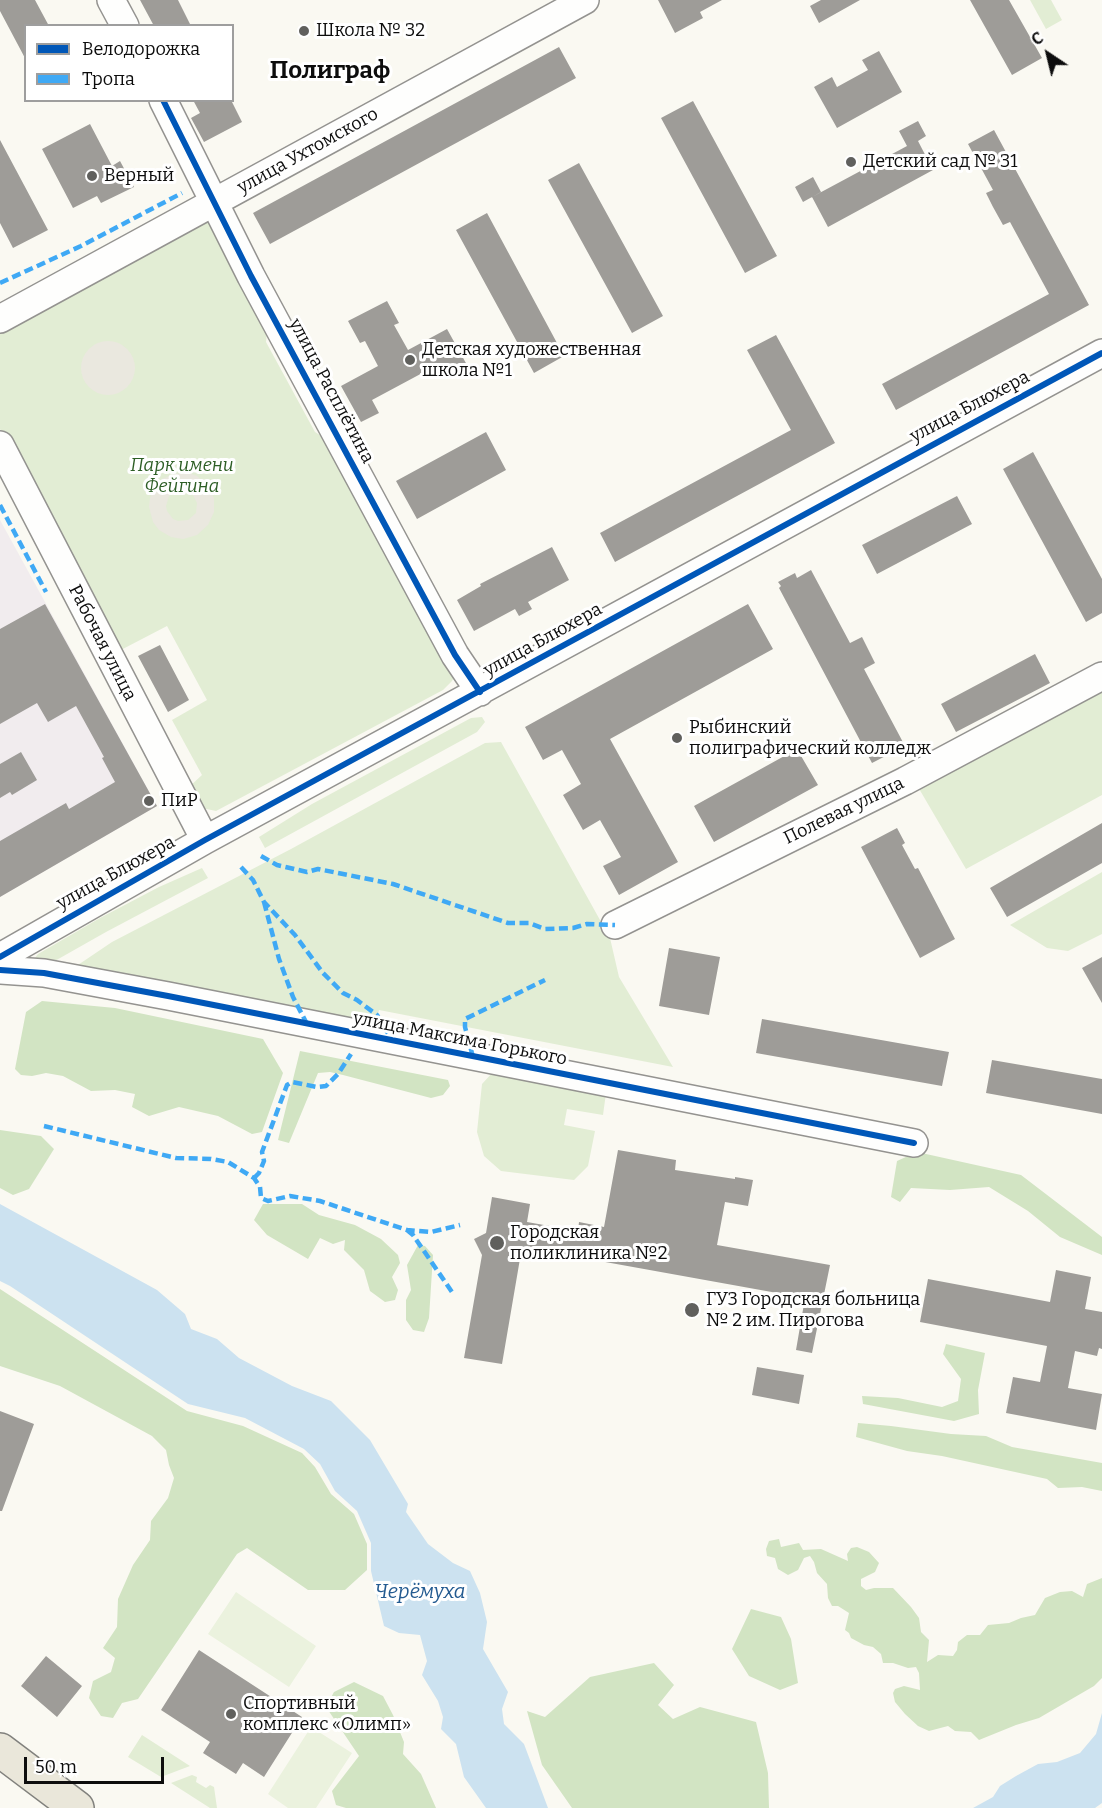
<!DOCTYPE html>
<html>
<head>
<meta charset="utf-8">
<style>
  body { margin:0 }
  #map { position:relative; width:1102px; height:1808px; overflow:hidden; background:#faf9f2; font-family:Bitter,serif }
  canvas { display:block }
  .legend { position:absolute; left:24px; top:24px; width:210px; height:78px; box-sizing:border-box; background:#fff; border:2px solid #9e9e9e; margin:0; padding:8px 10px; list-style:none; font-size:18px; color:#0d0d0d }
  .legend li { display:flex; align-items:center; gap:12px; height:30px }
  .legend b { width:30px; border:2px solid #9e9e9e }
  .north { position:absolute; left:1018px; top:24px; width:60px; height:60px; -webkit-text-stroke:4px #fff; paint-order:stroke; rotate:325deg; font-size:16px; font-weight:700; line-height:24px; text-align:center; color:#0d0d0d }
  .north::after { content:''; display:block; margin:auto; width:21px; height:27px; background:#0d0d0d; clip-path:polygon(50% 0,100% 100%,50% 72%,0 100%) }
  .scale { position:absolute; left:24px; top:1757px; width:140px; height:27px; box-sizing:border-box; border:3px solid #0d0d0d; border-top:0; padding-left:8px; font-size:18px; line-height:21px; white-space:nowrap; color:#0d0d0d; -webkit-text-stroke:4px #fff; paint-order:stroke }
</style>
</head>
<body>
<div id="map">
<canvas width="1102" height="1808"></canvas>
<ul class="legend">
<li><b style="height:8px;background:#0057b8"></b>Велодорожка</li>
<li><b style="height:8px;background:#3fa9f5"></b>Тропа</li>
</ul>
<div class="north">С</div>
<div class="scale">50 m</div>
</div>
<script>
const ctx = document.querySelector('canvas').getContext('2d');
ctx.lineJoin = 'round';
function fill(path, color) {
  ctx.fillStyle = color;
  ctx.fill(path, 'evenodd');
}
function poly(rows) {
  const path = new Path2D();
  for (const r of rows) {
    if (r.length === 3) {
      path.moveTo(r[0] + r[2], r[1]);
      path.arc(r[0], r[1], r[2], 0, 2 * Math.PI);
      continue;
    }
    path.moveTo(r[0], r[1]);
    for (let i = 2; i < r.length; i += 2) path.lineTo(r[i], r[i + 1]);
  }
  return path;
}
function strokePath(path, color, width, dash) {
  ctx.strokeStyle = color;
  ctx.lineWidth = width;
  ctx.lineCap = dash ? 'butt' : 'round';
  ctx.setLineDash(dash || []);
  ctx.stroke(path);
}
function label(font, color, halo, rows, align = 'center') {
  ctx.font = font + ' Bitter,serif';
  ctx.lineWidth = 6;
  ctx.setLineDash([]);
  ctx.textBaseline = 'middle';
  ctx.strokeStyle = halo;
  ctx.fillStyle = color;
  for (const [text, x, y, turn = 0] of rows) {
    ctx.save();
    ctx.translate(x, y);
    ctx.rotate((+turn || 0) * Math.PI / 180);
    ctx.textAlign = isNaN(turn) ? turn : align;
    if (halo) ctx.strokeText(text, 0, 0);
    ctx.fillText(text, 0, 0);
    ctx.restore();
  }
}
const industrial = poly([
  [0,520,157,806,0,897]
]);
const green = poly([
  [1030,0,1051,0,1062,20,1046,29],
  [209,215,268,324,266,342,315,432,331,442,454,677,452,681,443,690,216,811,202,808,189,787,202,775,172,720,207,700,167,626,117,652,0,429,0,329],
  [1102,691,1102,795,966,869,918,787],
  [482,717,485,722,477,732,265,848,259,837,312,804,471,718],
  [501,742,610,938,619,977,673,1067,379,1010,375,1027,72,969,112,942,291,849,485,743],
  [202,868,208,878,106,932,53,962,36,962,35,958,38,954,100,918,159,887],
  [1102,872,1102,934,1068,951,1047,948,1010,925],
  [493,1072,606,1093,603,1115,567,1109,564,1125,595,1131,588,1166,574,1180,501,1171,484,1156,477,1132,482,1084],
  [142,1735,190,1766,161,1777,128,1757],
  [192,1775,197,1777,196,1782,206,1788,210,1785,214,1787,217,1808,210,1808,171,1783]
]);
const forest = poly([
  [42,1001,115,1008,263,1039,283,1073,262,1132,252,1134,218,1116,179,1107,149,1116,132,1107,135,1094,115,1090,91,1091,63,1076,46,1073,32,1076,21,1075,15,1069,26,1012],
  [300,1051,448,1080,450,1086,443,1095,431,1098,343,1075,330,1072,318,1073,289,1143,278,1140],
  [0,1130,41,1136,54,1149,29,1189,13,1195,0,1188],
  [917,1152,1021,1175,1102,1237,1102,1255,1060,1237,1028,1211,989,1187,950,1190,911,1188,900,1202,891,1197,897,1161],
  [302,1204,319,1215,355,1225,381,1239,398,1255,400,1263,392,1277,398,1290,395,1300,385,1302,370,1291,364,1270,344,1250,345,1240,333,1244,320,1238,308,1259,267,1235,254,1220,263,1204],
  [418,1245,425,1246,433,1255,429,1318,424,1332,413,1330,406,1320,406,1300,411,1290,407,1265],
  [0,1289,187,1411,243,1426,302,1453,315,1467,331,1494,354,1514,367,1544,367,1570,345,1590,308,1590,247,1548,237,1554,138,1699,122,1703,113,1718,101,1716,89,1698,93,1681,111,1672,115,1658,103,1648,117,1627,118,1599,133,1565,150,1540,151,1521,168,1498,174,1478,169,1465,166,1450,152,1436,60,1386,0,1366],
  [946,1344,985,1353,978,1390,979,1414,954,1421,863,1404,862,1396,898,1398,942,1407,958,1401,961,1379,943,1354],
  [858,1423,891,1426,951,1434,986,1436,1012,1447,1102,1463,1102,1491,1082,1487,1058,1488,1047,1479,942,1456,907,1451,856,1437],
  [779,1539,781,1547,799,1543,803,1550,821,1549,848,1561,847,1554,851,1548,857,1547,869,1552,879,1563,875,1572,861,1579,861,1586,866,1590,874,1588,893,1588,911,1607,919,1618,921,1632,929,1640,927,1662,938,1655,953,1656,957,1650,958,1642,967,1635,980,1635,988,1625,1009,1623,1021,1618,1035,1615,1045,1598,1060,1592,1072,1591,1083,1597,1087,1584,1102,1578,1102,1678,1094,1686,1039,1718,1016,1725,979,1740,971,1732,955,1731,948,1726,929,1731,918,1726,905,1714,895,1702,893,1693,895,1689,904,1686,920,1690,919,1673,916,1667,908,1668,893,1663,883,1663,881,1654,873,1647,864,1645,851,1638,849,1633,845,1630,849,1613,838,1606,832,1606,828,1598,827,1584,817,1573,814,1562,810,1556,804,1558,798,1570,788,1575,778,1569,775,1558,767,1556,766,1549,769,1541],
  [751,1609,781,1617,791,1639,798,1683,780,1690,749,1676,732,1649],
  [654,1663,674,1685,658,1705,673,1719,700,1707,756,1722,768,1773,769,1808,572,1808,542,1765,527,1711,545,1717,590,1677],
  [354,1682,383,1696,393,1715,404,1742,403,1754,421,1774,436,1808,346,1808,336,1805,332,1791,359,1756,326,1707,334,1692]
]);
const pitch = poly([
  [236,1592,316,1646,289,1687,208,1634],
  [311,1727,352,1753,316,1808,288,1808,268,1794]
]);
const plaza = poly([
  [108,368,27],
  [188,473,197,476,208,486,214,498,214,512,208,525,197,535,183,539,171,537,159,530,153,522,149,507,150,498,154,488,162,479,174,474],
  [177,490,183,490,192,493,197,503,196,513,188,520,178,521,173,519,167,511,166,506,169,496]
]);
const water = poly([
  [0,1204,157,1290,185,1314,191,1329,217,1339,239,1358,292,1386,331,1401,370,1440,408,1504,406,1512,428,1544,453,1563,470,1571,480,1593,487,1622,483,1649,508,1692,502,1709,504,1724,524,1744,548,1808,486,1808,464,1777,456,1744,441,1729,443,1717,438,1701,422,1675,427,1661,420,1635,399,1633,384,1626,371,1571,371,1543,357,1511,335,1491,320,1464,304,1449,245,1418,188,1404,10,1286,0,1281],
  [1102,1713,1102,1803,1095,1808,973,1808,993,1797,1000,1786,1016,1776,1038,1764,1057,1762,1080,1753,1096,1734]
]);
const building = poly([
  [0,0,35,0,49,26,26,26,26,60,0,11],
  [140,0,178,0,191,26,154,26],
  [658,0,722,0,700,12,703,18,675,33],
  [821,0,860,0,819,23,810,6],
  [970,0,1009,0,1042,58,1012,75],
  [559,47,576,78,270,244,253,213],
  [879,51,902,92,837,128,814,87,832,77,837,87,868,70,862,60],
  [193,100,231,100,242,122,204,142,191,118,200,113],
  [693,101,777,256,745,273,661,118],
  [918,121,926,136,918,141,933,170,828,227,812,197,907,146,899,131],
  [90,124,112,166,120,161,134,187,101,203,97,196,73,208,42,149],
  [994,130,1089,305,896,410,882,384,1049,294,1010,222,1003,225,993,207,986,193,993,190,968,144],
  [0,140,48,230,13,248,0,223],
  [579,163,663,316,632,333,548,180],
  [813,177,821,192,803,202,795,187],
  [487,213,564,356,534,373,456,230],
  [387,301,399,323,394,325,408,350,447,329,467,365,448,376,441,363,372,400,379,413,361,422,341,386,378,366,365,341,360,343,348,321],
  [776,335,835,443,615,562,600,533,791,430,747,350],
  [486,432,506,470,417,519,396,481],
  [1033,452,1102,579,1102,613,1086,622,1003,469],
  [957,496,972,524,877,574,862,545],
  [552,547,569,580,528,602,532,609,519,616,515,609,474,631,457,600,481,586,480,584],
  [811,570,850,643,862,637,875,663,864,669,905,746,872,763,779,588,781,586,778,582,795,573,797,578],
  [45,604,157,806,0,897,0,841,66,803,69,809,115,782,102,758,104,757,76,706,48,722,37,703,0,724,0,629],
  [748,604,773,649,610,739,678,862,619,895,603,866,621,857,600,820,583,830,563,795,581,784,562,750,543,760,525,727],
  [160,645,189,700,168,712,138,656],
  [1035,654,1050,683,956,732,941,704],
  [797,749,818,785,714,842,694,806],
  [21,752,37,780,12,795,10,792,0,798,0,764],
  [1102,823,1102,863,1007,917,990,888],
  [897,828,905,843,902,845,915,869,918,868,955,939,920,958,861,847],
  [669,948,720,957,709,1015,659,1006],
  [1102,957,1102,1003,1082,968],
  [762,1019,949,1052,942,1086,756,1053],
  [992,1060,1102,1079,1102,1114,986,1093],
  [618,1150,676,1160,675,1170,735,1179,735,1177,753,1180,748,1206,725,1202,717,1245,830,1265,812,1353,796,1350,805,1298,522,1247,502,1364,464,1358,482,1255,474,1239,486,1233,492,1197,530,1204,527,1222,578,1231,579,1222,604,1227],
  [1056,1270,1091,1277,1085,1309,1102,1312,1102,1349,1099,1348,1097,1356,1075,1351,1068,1388,1102,1394,1096,1430,1006,1413,1013,1377,1040,1382,1047,1346,920,1322,928,1279,1050,1302],
  [757,1367,804,1375,799,1404,752,1395],
  [0,1411,34,1424,2,1511,0,1511],
  [199,1650,302,1717,264,1777,243,1763,236,1774,203,1753,210,1742,161,1710],
  [46,1656,82,1686,57,1717,21,1686]
]);
const minor = poly([
  [111,0,125,26],
  [163,100,251,276,455,655,480,692],
  [0,319,585,0],
  [0,445,205,840],
  [615,925,905,781,1102,676],
  [0,957,205,840,1102,353],
  [0,970,44,973,168,996,914,1143]
]);
const major = poly([
  [0,1750,77,1808]
]);
const quiet = poly([
  [0,283,81,246,182,193],
  [0,505,46,592],
  [261,856,277,865,307,872,318,869,393,884,508,923,529,923,545,929,573,928,587,924,615,925],
  [241,867,253,880,264,902,295,935,323,973,343,993,357,1000,377,1015,392,1040],
  [264,902,279,959,293,997,307,1024],
  [473,1057,465,1027,465,1019,545,980],
  [44,1126,176,1158,211,1159,228,1162,254,1178,260,1187,261,1198,268,1201,290,1196,320,1201,407,1230,431,1232,460,1225],
  [254,1178,259,1173,264,1161,262,1152,287,1085,292,1082,317,1087,326,1086,338,1074,351,1054],
  [407,1230,413,1235,452,1292]
]);
const cycleway = poly([
  [163,100,251,276,455,655,480,692],
  [0,957,205,840,1102,353],
  [0,970,44,973,168,996,914,1143]
]);
const markers = [
  [304,31,6,"#60605d"],
  [851,162,6,"#60605d"],
  [92,176,6,"#60605d"],
  [410,360,6,"#60605d"],
  [677,738,6,"#60605d"],
  [149,801,6,"#60605d"],
  [497,1243,8,"#60605d"],
  [692,1310,8,"#60605d"],
  [231,1714,6,"#60605d"]
];
const poiNames = [
  ["Школа № 32",316,31],
  ["Детский сад № 31",863,162],
  ["Верный",104,176],
  ["Детская художественная",422,350],
  ["школа №1",422,371],
  ["Рыбинский",689,728],
  ["полиграфический колледж",689,749],
  ["ПиР",161,801],
  ["Городская",510,1233],
  ["поликлиника №2",510,1254],
  ["ГУЗ Городская больница",706,1300],
  ["№ 2 им. Пирогова",706,1321],
  ["Спортивный",243,1704],
  ["комплекс «Олимп»",243,1725]
];
const streetNames = [
  ["улица Ухтомского",308,151,-29],
  ["улица Расплётина",331,391,62],
  ["улица Блюхера",970,407,-28],
  ["улица Блюхера",543,640,-29],
  ["Рабочая улица",102,643,63],
  ["Полевая улица",844,811,-26],
  ["улица Блюхера",116,873,-29],
  ["улица Максима Горького",460,1039,11]
];
const parkNames = [
  ["Парк имени",182,466],
  ["Фейгина",182,487]
];
const waterNames = [
  ["Черёмуха",420,1592]
];
const districtNames = [
  ["Полиграф",330,71]
];
fill(industrial, '#f1ecee');
fill(green, '#e2edd4');
fill(forest, '#d2e4c3');
fill(pitch, '#ebf2de');
fill(plaza, '#eae8df');
fill(water, '#cce2f0');
fill(building, '#9e9c98');
strokePath(minor, '#949390', 30);
strokePath(major, '#81817d', 36);
strokePath(minor, '#fefefd', 27);
strokePath(major, '#eae7da', 33);
strokePath(quiet, '#3fa9f5', 4.5, [9, 4.5]);
strokePath(cycleway, '#0057b8', 6);
for (const [x, y, r, color] of markers) {
  const dot = new Path2D();
  dot.arc(x, y, r, 0, 2 * Math.PI);
  ctx.fillStyle = color;
  ctx.fill(dot);
  strokePath(dot, '#fff', 2);
}
label('18px', '#0d0d0d', '#fff', poiNames, 'left');
label('18px', '#0d0d0d', '#fff', streetNames);
label('italic 18px', '#2d5e25', '#fff', parkNames);
label('italic 20px', '#245b91', '#fff', waterNames);
label('bold 24px', '#0d0d0d', '#fff', districtNames);
</script>
</body>
</html>
